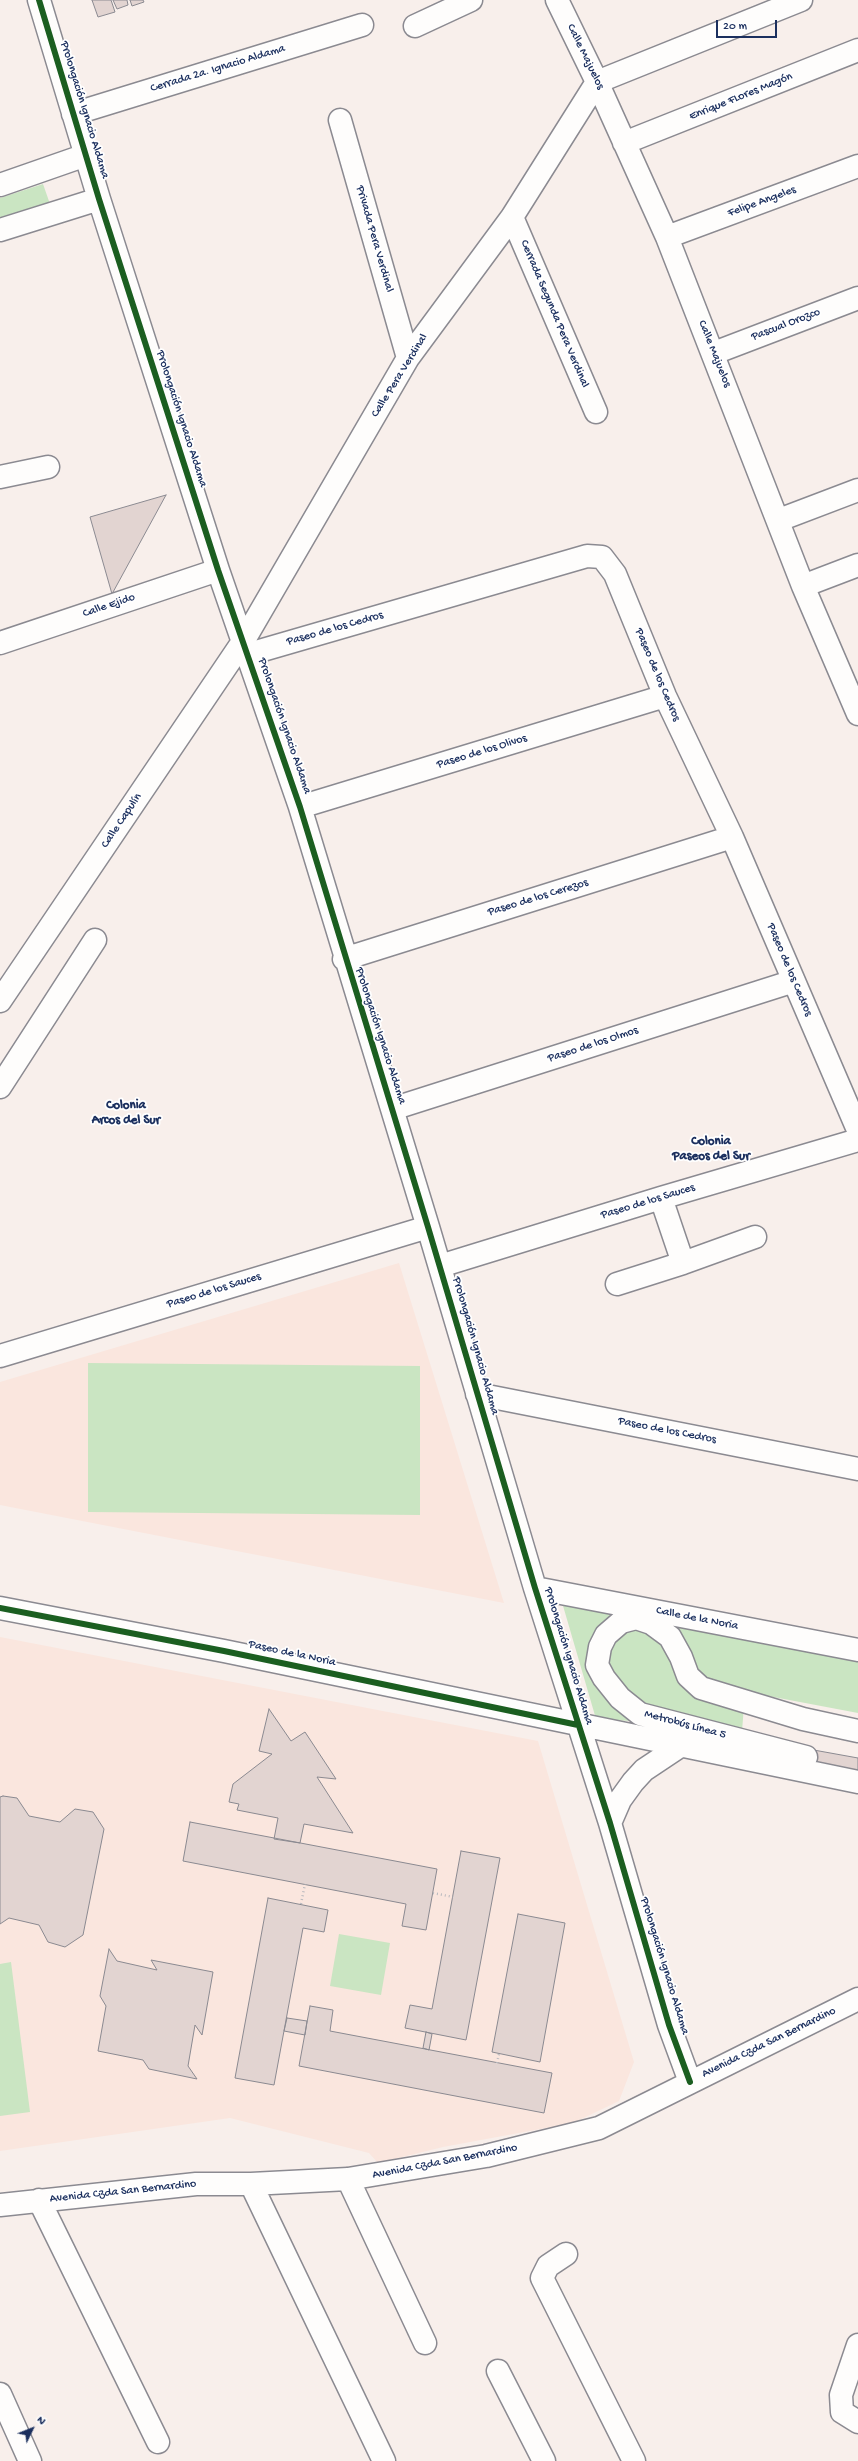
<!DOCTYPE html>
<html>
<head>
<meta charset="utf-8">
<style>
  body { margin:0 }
  #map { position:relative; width:858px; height:2461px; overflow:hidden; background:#f8efeb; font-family:"Gochi Hand",sans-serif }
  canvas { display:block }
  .north { position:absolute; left:12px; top:2409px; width:40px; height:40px; -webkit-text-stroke:3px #fff; paint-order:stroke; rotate:47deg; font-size:11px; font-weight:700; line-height:16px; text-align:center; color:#1b2f5e }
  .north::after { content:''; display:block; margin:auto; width:14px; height:18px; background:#1b2f5e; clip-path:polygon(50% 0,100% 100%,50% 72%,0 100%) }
  .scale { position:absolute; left:716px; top:20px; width:61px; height:18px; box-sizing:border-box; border:2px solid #1b2f5e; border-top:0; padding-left:5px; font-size:12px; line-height:14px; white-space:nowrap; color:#1b2f5e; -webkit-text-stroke:3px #fff; paint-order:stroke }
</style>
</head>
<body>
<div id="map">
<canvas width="858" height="2461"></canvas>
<div class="north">N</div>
<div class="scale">20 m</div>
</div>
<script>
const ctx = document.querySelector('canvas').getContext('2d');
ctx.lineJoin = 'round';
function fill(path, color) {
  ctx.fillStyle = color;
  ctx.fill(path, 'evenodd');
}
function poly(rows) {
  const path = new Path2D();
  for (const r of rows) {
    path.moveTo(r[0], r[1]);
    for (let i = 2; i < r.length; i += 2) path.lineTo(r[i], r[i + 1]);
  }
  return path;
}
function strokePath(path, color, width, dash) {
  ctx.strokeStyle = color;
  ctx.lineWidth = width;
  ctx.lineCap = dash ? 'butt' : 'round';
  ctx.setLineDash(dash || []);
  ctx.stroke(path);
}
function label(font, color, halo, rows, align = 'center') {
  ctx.font = font + ' "Gochi Hand",sans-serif';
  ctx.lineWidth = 3.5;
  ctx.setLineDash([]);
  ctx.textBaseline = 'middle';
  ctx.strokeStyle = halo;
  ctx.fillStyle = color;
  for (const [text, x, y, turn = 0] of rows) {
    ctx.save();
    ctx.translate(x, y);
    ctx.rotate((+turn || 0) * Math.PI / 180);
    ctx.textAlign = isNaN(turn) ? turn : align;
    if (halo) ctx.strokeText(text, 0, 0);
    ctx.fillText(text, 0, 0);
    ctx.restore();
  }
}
const built = poly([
  [399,1263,504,1603,0,1505,0,1382],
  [0,1637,538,1741,634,2062,619,2101,573,2123,443,2147,378,2163,369,2153,230,2118,0,2151]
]);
const green = poly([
  [43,184,50,204,0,220,0,198],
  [88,1363,420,1366,420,1515,88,1512],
  [559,1592,858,1656,858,1713,710,1685,638,1615,595,1646,630,1713,631,1721,596,1719],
  [629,1627,648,1629,664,1640,684,1677,744,1706,742,1731,642,1707,622,1688,606,1663,608,1649],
  [339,1934,390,1943,381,1995,330,1986],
  [11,1962,30,2112,0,2116,0,1964]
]);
const building = poly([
  [92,0,111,0,115,12,98,17,92,0],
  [113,0,127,0,128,5,117,9,113,0],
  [130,0,143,0,144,2,132,6,130,0],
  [166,495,112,594,90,517,166,495],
  [269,1709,291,1741,305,1732,336,1779,317,1777,353,1833,304,1824,300,1843,274,1839,278,1818,237,1810,239,1804,229,1802,233,1784,272,1754,259,1751,269,1709],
  [797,1747,858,1758,858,1776,794,1764,797,1747],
  [3,1796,17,1798,29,1816,60,1822,75,1809,93,1812,104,1829,83,1935,65,1947,48,1942,39,1925,9,1918,0,1924,0,1797,3,1796],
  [190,1822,437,1869,426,1930,402,1926,406,1904,183,1861,190,1822],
  [461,1851,500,1858,466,2040,405,2028,410,2005,432,2009,461,1851],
  [268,1898,328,1910,324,1932,303,1928,274,2085,235,2078,268,1898],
  [518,1914,565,1923,540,2062,492,2052,518,1914],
  [109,1949,117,1961,157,1970,151,1960,213,1972,202,2035,195,2025,188,2066,197,2079,149,2069,143,2060,98,2051,106,2006,100,1996,109,1949],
  [310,2006,333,2010,330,2031,552,2073,544,2113,299,2066,310,2006],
  [287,2018,307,2021,305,2035,284,2031,287,2018],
  [426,2032,432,2034,429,2050,423,2048,426,2032]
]);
const path = poly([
  [433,1893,453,1897],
  [301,1904,305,1884],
  [497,2063,499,2054]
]);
const minor = poly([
  [39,0,99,199,218,570,300,807,428,1227,535,1588,610,1823,669,2025,690,2082],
  [557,0,597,82,667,237,803,586,858,714],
  [415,26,471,0],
  [73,114,362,25],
  [340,120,408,358],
  [624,143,858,50],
  [0,185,86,155],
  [512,217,596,412],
  [0,230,99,199],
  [667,237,858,166],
  [714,353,858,298],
  [0,477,48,467],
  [779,520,858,490],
  [803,586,858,565],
  [0,643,218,570],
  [249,654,587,556,602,557,615,574,665,696,732,837,858,1130],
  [300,807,665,696],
  [344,959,732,837],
  [0,1001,244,640,408,358,512,217,597,82,801,0],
  [0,1087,95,940],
  [392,1109,794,981],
  [661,1198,683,1263,755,1237],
  [440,1266,661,1198,858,1140],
  [617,1284,683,1263],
  [0,1356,428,1227],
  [477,1394,858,1469],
  [535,1588,858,1650],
  [0,1608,224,1651,858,1782],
  [806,1757,640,1714,620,1698,604,1678,597,1665,600,1647,606,1635,621,1622,636,1618,651,1623,670,1637,681,1657,688,1676,701,1688,803,1719,858,1731],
  [610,1823,620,1800,633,1782,644,1770,680,1746],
  [348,2179,425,2343],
  [251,2184,384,2461],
  [39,2200,158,2442],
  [0,2205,196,2184,251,2184,348,2179,486,2156,599,2128,858,1999],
  [566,2254,548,2266,542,2278,634,2461],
  [858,2345,841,2395,842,2412,858,2422],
  [498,2371,544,2461],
  [0,2394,30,2461]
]);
const cycleway = poly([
  [39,0,99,199,218,570,300,807,428,1227,535,1588,610,1823,669,2025,690,2082],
  [0,1608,224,1651,578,1725]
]);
const streetNames = [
  ["Calle Majuelos",585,57,64],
  ["Cerrada 2a. Ignacio Aldama",218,69,-17],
  ["Enrique FLores Magón",741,97,-22],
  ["Prolongación Ignacio Aldama",84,110,73],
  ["Felipe Angeles",762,202,-20],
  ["Privada Pera Verdinal",374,239,74],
  ["Cerrada Segunda Pera Verdinal",554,314,67],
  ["Pascual Orozco",786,325,-21],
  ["Calle Majuelos",714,354,68],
  ["Calle Pera Verdinal",400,376,-58],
  ["Prolongación Ignacio Aldama",181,419,72],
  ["Calle Ejido",109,606,-19],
  ["Paseo de los Cedros",335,629,-16],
  ["Paseo de los Cedros",657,675,67],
  ["Prolongación Ignacio Aldama",284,726,71],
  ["Paseo de los Olivos",482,752,-17],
  ["Calle Capulín",122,821,-56],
  ["Paseo de los Cerezos",538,898,-17],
  ["Paseo de los Cedros",789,970,67],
  ["Prolongación Ignacio Aldama",380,1036,72],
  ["Paseo de los Olmos",593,1045,-18],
  ["Paseo de los Sauces",648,1202,-17],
  ["Paseo de los Sauces",214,1291,-17],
  ["Prolongación Ignacio Aldama",475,1346,74],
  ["Paseo de los Cedros",667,1431,11],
  ["Calle de la Noria",697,1619,11],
  ["Paseo de la Noria",292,1654,12],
  ["Prolongación Ignacio Aldama",568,1656,73],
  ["Metrobús Línea 5",685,1725,15],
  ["Prolongación Ignacio Aldama",664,1966,73],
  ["Avenida Czda San Bernardino",769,2043,-26],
  ["Avenida Czda San Bernardino",445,2162,-11],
  ["Avenida Czda San Bernardino",123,2192,-6]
];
const neighbourhoodNames = [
  ["Colonia",126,1106],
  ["Arcos del Sur",126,1121],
  ["Colonia",711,1142],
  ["Paseos del Sur",711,1157]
];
fill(built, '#fae6de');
fill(green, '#cae5c2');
fill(building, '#e2d4d1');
strokePath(building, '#8b8a91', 1);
strokePath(minor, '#8b8a91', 25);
strokePath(path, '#b8b9be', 2.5, [1, 3]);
strokePath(minor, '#fefdfc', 22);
strokePath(cycleway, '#1b5e20', 6);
label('12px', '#1b2f5e', '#fff', streetNames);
label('bold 13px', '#1b2f5e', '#fff', neighbourhoodNames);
</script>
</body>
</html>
